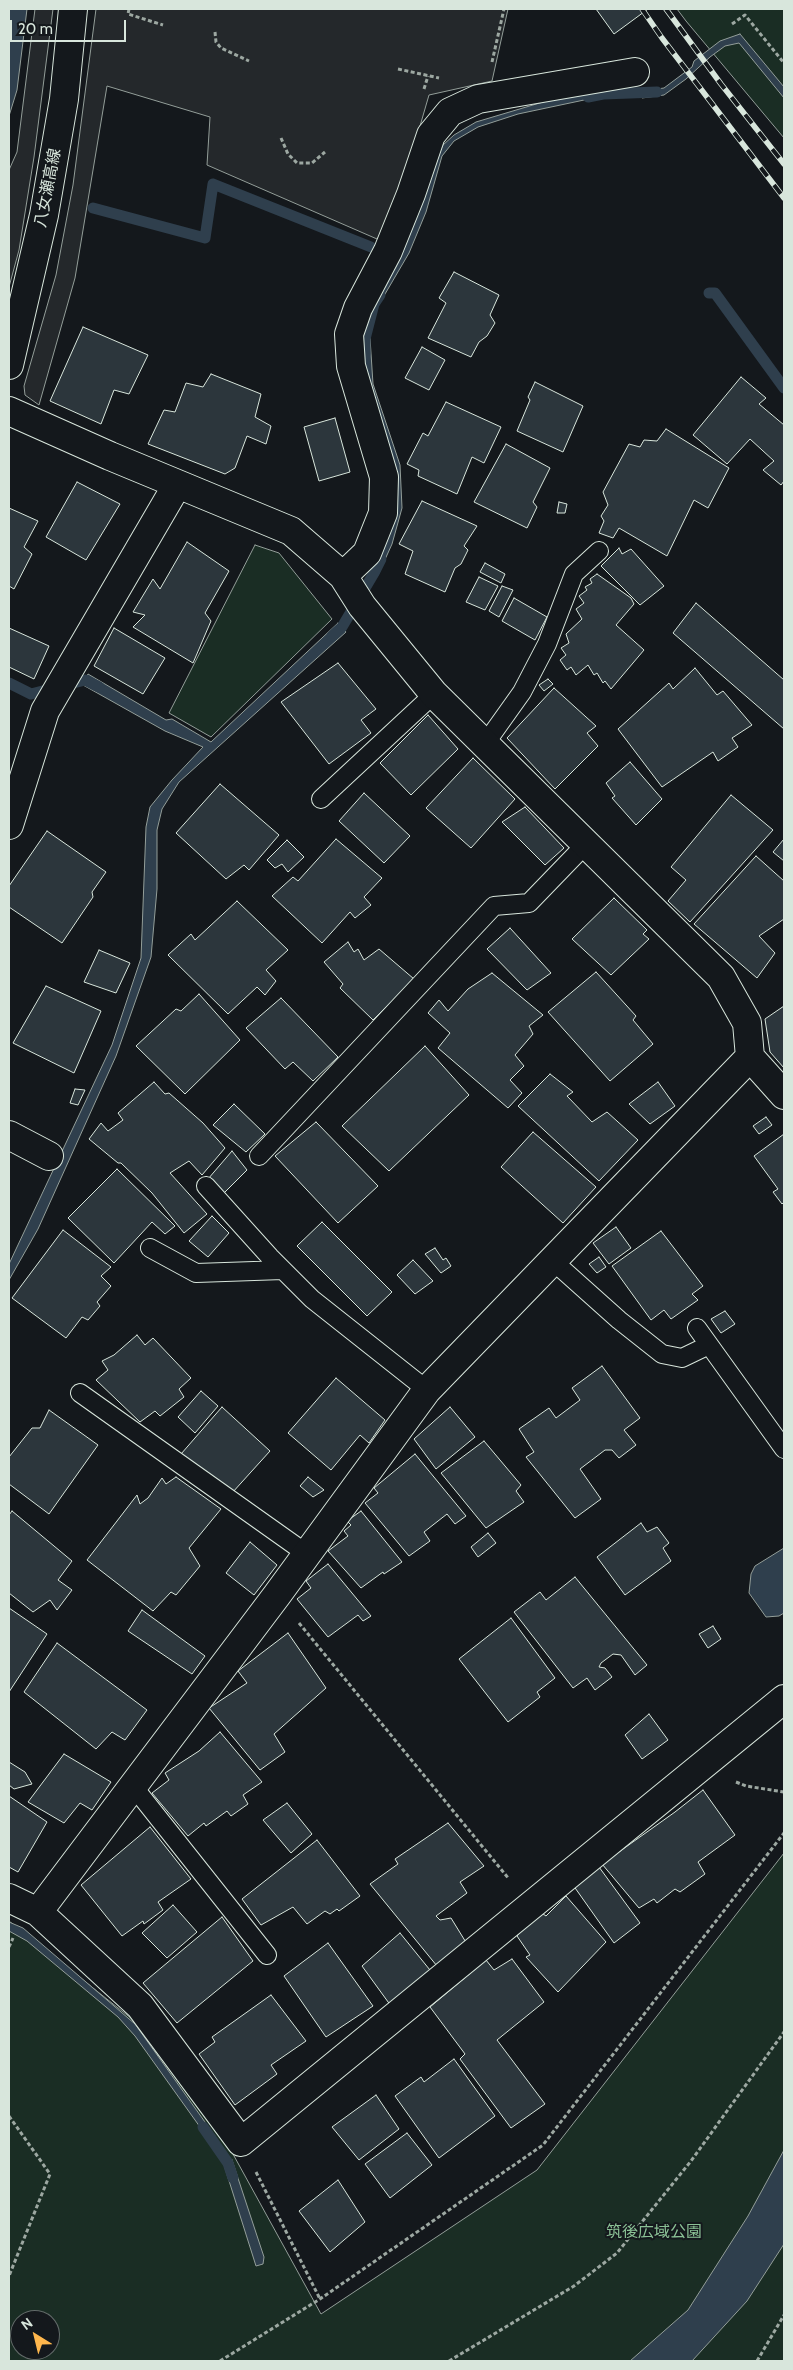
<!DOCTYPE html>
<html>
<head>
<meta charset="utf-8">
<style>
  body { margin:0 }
  #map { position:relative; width:793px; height:2370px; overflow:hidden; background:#14181c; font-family:Cabin,sans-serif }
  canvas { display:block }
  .frame { position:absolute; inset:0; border:10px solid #d8e6dc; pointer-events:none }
  .north { position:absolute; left:10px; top:2310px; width:50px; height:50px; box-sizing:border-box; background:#14181c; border:1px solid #626a69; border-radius:50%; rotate:324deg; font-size:14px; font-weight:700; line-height:20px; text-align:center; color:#d8e6dc }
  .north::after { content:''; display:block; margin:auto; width:18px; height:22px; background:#ffb74d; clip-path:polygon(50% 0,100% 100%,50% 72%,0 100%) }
  .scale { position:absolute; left:10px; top:20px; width:116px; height:22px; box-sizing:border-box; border:2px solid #d8e6dc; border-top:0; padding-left:6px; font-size:15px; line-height:18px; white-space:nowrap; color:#d8e6dc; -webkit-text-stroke:4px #14181c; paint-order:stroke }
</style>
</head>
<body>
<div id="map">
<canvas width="793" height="2370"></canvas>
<div class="frame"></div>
<div class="north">N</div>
<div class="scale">20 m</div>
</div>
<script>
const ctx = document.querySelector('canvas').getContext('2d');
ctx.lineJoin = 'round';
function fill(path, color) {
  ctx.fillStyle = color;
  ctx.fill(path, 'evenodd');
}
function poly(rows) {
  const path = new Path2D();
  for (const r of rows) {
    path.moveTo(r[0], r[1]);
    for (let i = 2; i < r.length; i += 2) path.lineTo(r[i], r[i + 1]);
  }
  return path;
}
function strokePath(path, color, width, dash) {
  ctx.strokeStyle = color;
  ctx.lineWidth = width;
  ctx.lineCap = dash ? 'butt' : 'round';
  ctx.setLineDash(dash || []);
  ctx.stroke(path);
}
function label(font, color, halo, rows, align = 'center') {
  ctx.font = font + ' Cabin,"Noto Sans JP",sans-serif';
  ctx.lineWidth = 4;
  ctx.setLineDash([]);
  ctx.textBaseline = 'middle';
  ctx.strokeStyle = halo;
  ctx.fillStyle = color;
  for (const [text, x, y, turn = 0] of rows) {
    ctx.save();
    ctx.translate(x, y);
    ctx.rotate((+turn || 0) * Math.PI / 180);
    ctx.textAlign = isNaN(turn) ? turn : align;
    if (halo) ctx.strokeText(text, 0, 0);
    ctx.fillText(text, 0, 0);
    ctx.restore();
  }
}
const green = poly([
  [677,9,784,9,784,138,686,21,677,9],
  [255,545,279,553,332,619,211,737,169,713,255,545],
  [784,1853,784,2361,9,2361,9,1921,137,2023,228,2145,321,2314,537,2170,784,1853],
  [20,2320,50,2320,50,2350,20,2350,20,2320]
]);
const parking = poly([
  [35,9,53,9,34,157,19,250,9,287,9,170,17,152,35,9],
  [96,9,508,9,492,81,429,95,393,219,377,239,207,165,210,117,107,86,75,278,39,405,25,395,24,386,56,275,73,185,96,9]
]);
const water = poly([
  [9,9,27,9,17,90,9,116,9,9],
  [740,34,784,87,784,98,739,43,725,46,710,57,686,79,664,95,642,98,643,91,664,88,692,67,694,61,720,41,740,34],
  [602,92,603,96,518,114,478,127,454,141,442,156,426,212,409,253,378,306,372,303,443,145,454,135,476,122,553,99,602,92],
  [361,338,370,338,373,384,400,465,402,508,392,544,378,575,370,571,385,540,360,356,361,338],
  [338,623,346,632,179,782,162,809,157,830,157,889,151,957,116,1056,38,1229,9,1280,9,1264,112,1045,141,958,146,827,150,807,172,780,203,747,165,731,83,685,88,674,166,720,172,719,211,742,338,623],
  [784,1548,784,1613,779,1616,766,1617,749,1593,751,1574,755,1566,784,1548],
  [9,1922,23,1928,135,2024,215,2136,210,2141,135,2036,118,2017,27,1941,9,1931,9,1922],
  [784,2150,784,2244,747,2301,692,2361,630,2361,688,2310,748,2216,784,2150],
  [232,2160,264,2257,263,2264,256,2266,224,2165,232,2160]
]);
const stream = poly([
  [588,97,603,94,657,92],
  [93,208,205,238,213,184,371,247],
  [709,293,715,293,784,388],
  [365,354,365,339,374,304,380,295],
  [332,636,342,627,374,573,381,559],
  [9,683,31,694,85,680,99,687],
  [203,2127,228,2163,233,2178]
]);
const building = poly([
  [596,9,648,9,614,34,596,9],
  [454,272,499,295,490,315,495,323,487,336,479,342,471,357,428,338,446,303,439,298,454,272],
  [83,327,148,355,129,394,114,390,101,424,50,401,83,327],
  [422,347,445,360,429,390,405,378,422,347],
  [211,374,261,394,255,417,271,426,266,444,247,436,235,468,225,474,148,444,164,410,175,412,186,383,203,387,211,374],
  [741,377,766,398,759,404,784,425,784,481,781,485,763,470,774,461,750,439,727,464,693,435,741,377],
  [535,382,583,406,563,452,517,431,530,400,528,397,535,382],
  [446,402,501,427,484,463,472,457,457,494,418,476,419,470,407,464,423,433,428,436,446,402],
  [335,418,350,472,319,481,304,427,335,418],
  [666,429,729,468,708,508,694,500,667,556,619,528,613,538,599,533,604,521,601,516,608,505,603,492,629,444,640,447,644,440,657,441,666,429],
  [506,444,550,468,533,502,537,507,527,528,474,502,506,444],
  [77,482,120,504,86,560,46,537,77,482],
  [422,501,477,526,464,546,468,550,461,564,455,568,445,592,405,574,413,551,399,544,422,501],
  [559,502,567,504,565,513,557,513,559,502],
  [9,508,38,521,24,547,32,554,14,589,9,586,9,508],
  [187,542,229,571,205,613,211,621,193,663,133,627,145,615,133,612,153,579,160,589,187,542],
  [619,548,622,554,631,549,664,586,640,605,601,566,619,548],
  [485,563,505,574,501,583,480,572,485,563],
  [597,574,631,598,634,604,616,625,644,650,611,689,605,681,603,683,597,673,594,675,588,665,576,675,571,667,567,670,560,660,566,655,561,648,569,643,566,634,582,619,576,609,584,603,579,596,587,590,585,587,592,583,590,579,597,574],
  [479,577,498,586,485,610,466,602,479,577],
  [502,586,513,590,499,617,489,611,502,586],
  [514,598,547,617,535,640,502,621,514,598],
  [696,603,784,680,784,729,673,633,696,603],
  [9,628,49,646,34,679,9,667,9,628],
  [114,628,165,658,143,694,94,666,114,628],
  [338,663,376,709,361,720,371,733,329,764,281,702,338,663],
  [695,668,717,695,723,691,752,725,732,738,738,747,718,761,713,752,662,787,618,729,669,683,673,689,695,668],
  [548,679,553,684,544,691,539,685,548,679],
  [554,688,596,726,587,733,598,746,555,789,507,738,554,688],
  [428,715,458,749,411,795,380,763,428,715],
  [473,758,515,799,471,848,426,808,473,758],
  [630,762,662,799,636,825,612,798,615,796,606,783,630,762],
  [220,784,279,835,249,870,244,865,226,879,176,833,220,784],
  [364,793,410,836,384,863,339,821,364,793],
  [731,795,773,830,690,922,668,901,686,880,671,867,731,795],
  [525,807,564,848,545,865,502,822,525,807],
  [47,831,106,872,92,892,93,897,62,943,9,907,9,886,47,831],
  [336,839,382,878,364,897,371,905,355,918,350,912,322,943,272,896,293,877,298,881,336,839],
  [784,839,784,861,773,852,784,839],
  [287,840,304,857,288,872,282,864,275,868,267,860,287,840],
  [756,856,784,881,784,919,759,936,775,953,757,978,694,924,756,856],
  [614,898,647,930,643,934,649,939,611,975,572,939,614,898],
  [237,901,288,950,266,970,276,981,265,995,257,987,228,1014,168,955,191,934,195,940,237,901],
  [510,928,551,973,527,990,487,949,510,928],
  [348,942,354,952,358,949,364,960,379,949,414,979,373,1020,340,988,343,984,324,962,348,942],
  [99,950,130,963,116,993,84,982,99,950],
  [596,972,636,1016,633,1020,653,1044,610,1081,548,1012,596,972],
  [492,973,543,1015,529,1026,533,1034,515,1055,524,1066,510,1080,522,1093,508,1108,438,1048,450,1033,428,1013,439,1000,448,1011,468,989,492,973],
  [46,986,101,1011,74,1073,13,1043,46,986],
  [199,994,240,1040,185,1094,136,1046,176,1009,181,1011,199,994],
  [281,998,338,1057,313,1081,293,1062,285,1069,246,1028,281,998],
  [784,1006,784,1068,770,1052,765,1019,784,1006],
  [425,1046,469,1095,389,1171,342,1126,425,1046],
  [550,1074,573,1092,567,1096,592,1122,607,1112,638,1140,599,1181,518,1106,550,1074],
  [154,1082,165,1094,169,1093,203,1123,225,1148,202,1175,189,1161,170,1173,207,1214,184,1233,152,1193,121,1163,118,1163,89,1139,101,1123,108,1131,123,1120,118,1113,154,1082],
  [658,1082,675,1106,650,1124,629,1104,658,1082],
  [75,1089,85,1090,78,1105,70,1103,75,1089],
  [234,1104,265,1134,246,1152,213,1125,234,1104],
  [766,1117,772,1125,759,1134,753,1126,766,1117],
  [316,1122,378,1186,338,1223,275,1156,316,1122],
  [533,1132,596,1187,563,1223,501,1167,533,1132],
  [784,1134,784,1202,782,1204,773,1192,778,1189,754,1156,784,1134],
  [232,1151,247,1170,221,1196,208,1179,232,1151],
  [117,1169,175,1226,165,1234,152,1222,114,1263,68,1218,117,1169],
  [212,1216,229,1233,208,1257,189,1241,212,1216],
  [322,1222,392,1292,367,1316,297,1246,322,1222],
  [616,1227,631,1248,609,1264,593,1243,616,1227],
  [63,1230,111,1267,101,1276,111,1286,97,1302,100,1306,88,1320,82,1317,66,1338,12,1298,63,1230],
  [661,1231,703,1286,692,1294,698,1300,671,1319,664,1310,651,1320,612,1266,661,1231],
  [435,1248,443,1260,446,1258,451,1266,441,1273,425,1254,435,1248],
  [599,1257,606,1267,597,1273,589,1264,599,1257],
  [413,1260,433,1281,415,1294,397,1275,413,1260],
  [725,1311,735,1324,721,1333,711,1319,725,1311],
  [137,1335,145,1345,153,1338,191,1378,179,1389,184,1397,160,1416,155,1411,140,1422,96,1380,108,1370,102,1361,114,1355,137,1335],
  [602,1366,640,1418,624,1430,636,1445,619,1458,612,1450,605,1450,580,1469,601,1499,575,1518,526,1457,534,1452,519,1429,549,1408,556,1418,580,1400,572,1388,602,1366],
  [336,1378,385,1420,369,1443,360,1435,331,1470,288,1433,336,1378],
  [201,1391,218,1406,195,1433,178,1417,201,1391],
  [222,1407,270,1451,232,1493,181,1454,222,1407],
  [450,1407,475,1437,436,1469,414,1439,450,1407],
  [49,1410,98,1445,49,1514,9,1484,9,1457,32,1428,40,1428,49,1410],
  [484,1441,521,1485,516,1491,524,1502,486,1528,441,1473,484,1441],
  [415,1454,466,1516,455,1524,447,1514,424,1532,430,1541,409,1556,365,1503,378,1493,374,1488,415,1454],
  [176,1477,221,1509,189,1548,200,1566,176,1595,171,1592,153,1611,87,1560,137,1495,140,1504,148,1498,162,1478,166,1484,176,1477],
  [308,1477,324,1490,313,1497,300,1486,308,1477],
  [12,1511,72,1561,58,1580,72,1590,57,1610,50,1600,33,1612,9,1593,9,1515,12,1511],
  [361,1511,402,1562,384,1574,383,1572,361,1588,328,1551,348,1536,344,1531,351,1525,347,1521,361,1511],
  [641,1523,647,1532,657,1527,669,1543,663,1548,671,1561,625,1595,597,1557,641,1523],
  [488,1533,496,1543,478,1557,471,1547,488,1533],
  [250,1542,277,1565,254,1595,226,1573,250,1542],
  [328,1564,371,1616,363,1621,358,1615,328,1637,297,1599,311,1588,306,1581,328,1564],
  [575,1577,647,1665,635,1675,621,1655,613,1654,601,1663,599,1667,605,1668,612,1677,595,1690,587,1678,573,1688,514,1612,540,1592,546,1600,575,1577],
  [9,1608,47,1634,9,1692,9,1608],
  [142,1610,205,1656,192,1674,128,1631,142,1610],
  [511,1618,555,1678,537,1692,540,1697,508,1722,459,1659,511,1618],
  [713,1626,721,1639,708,1648,699,1634,713,1626],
  [288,1633,326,1688,274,1734,285,1752,260,1770,209,1708,247,1683,238,1671,288,1633],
  [57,1643,147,1710,125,1740,112,1732,96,1749,24,1692,57,1643],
  [649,1714,668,1740,642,1759,625,1735,649,1714],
  [220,1732,262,1782,243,1795,248,1804,231,1816,227,1811,206,1826,204,1823,188,1836,152,1793,169,1780,165,1773,199,1751,220,1732],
  [64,1754,111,1782,92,1810,80,1803,64,1823,28,1802,64,1754],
  [9,1762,25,1772,32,1784,14,1789,9,1785,9,1762],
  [703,1790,735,1835,698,1862,705,1874,680,1892,675,1889,657,1903,654,1899,639,1908,602,1864,675,1812,703,1790],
  [9,1796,47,1822,18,1872,9,1867,9,1796],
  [287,1803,312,1834,291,1853,263,1820,287,1803],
  [448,1823,484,1866,460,1882,467,1893,436,1916,440,1920,451,1918,467,1944,437,1966,370,1884,398,1864,395,1859,448,1823],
  [150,1827,191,1879,158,1902,163,1910,144,1924,143,1921,122,1936,81,1885,150,1827],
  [317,1840,360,1896,339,1911,337,1909,330,1914,325,1911,307,1924,293,1907,261,1925,242,1899,317,1840],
  [599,1867,640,1923,614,1943,573,1885,599,1867],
  [566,1896,606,1942,558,1992,526,1957,530,1955,517,1936,539,1911,546,1916,566,1896],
  [173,1905,197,1932,167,1958,142,1933,173,1905],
  [222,1917,253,1961,177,2023,143,1983,222,1917],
  [400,1933,434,1975,391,2006,362,1966,400,1933],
  [328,1943,373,2006,326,2037,284,1976,328,1943],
  [512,1959,544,2002,497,2040,545,2104,511,2128,460,2059,465,2054,430,2007,486,1960,494,1970,512,1959],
  [271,1995,306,2041,271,2065,277,2074,235,2105,199,2054,215,2042,212,2037,271,1995],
  [454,2059,495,2116,439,2158,395,2096,421,2077,424,2082,454,2059],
  [376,2095,399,2129,359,2160,332,2127,376,2095],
  [407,2133,432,2165,390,2198,365,2164,407,2133],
  [338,2180,365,2222,330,2252,299,2211,338,2180]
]);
const path = poly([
  [129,9,128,14,163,25],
  [732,24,745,15,784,63],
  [215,32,216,42,221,48,249,61],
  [492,62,504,9],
  [398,69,439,78],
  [424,89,428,76],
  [281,138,288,154,297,163,312,163,325,152],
  [299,1623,509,1879],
  [736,1782,746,1786,784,1792],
  [9,1947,13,1938],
  [9,2116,50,2174,9,2276],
  [256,2172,320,2299],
  [220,2361,320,2299,543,2145,784,1833],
  [449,2361,574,2286,617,2253,691,2161,784,2032],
  [757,2361,784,2315]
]);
const lane = poly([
  [485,744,522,692,547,644,574,574,599,551],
  [321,799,434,694],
  [259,1156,494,906,529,903,586,844],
  [206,1186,270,1257,312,1299,427,1390],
  [150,1248,196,1273,283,1270],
  [553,1261,619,1320,662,1354,682,1358,709,1345],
  [697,1328,784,1449],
  [80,1393,307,1554],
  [133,1786,267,1955]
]);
const street = poly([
  [9,411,110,456,291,531,343,576,362,606,434,694,721,977,747,1023,750,1057,784,1095],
  [343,576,367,553,383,513,384,477,351,366,349,334,358,308,388,251,411,194,431,135,450,112,478,99,635,72],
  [9,825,45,711,177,485],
  [9,1135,49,1156],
  [9,1898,38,1912,140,2006,241,2142,784,1699],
  [38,1912,277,1595,427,1390,750,1057]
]);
const primary = poly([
  [9,365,44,215,64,99,73,9]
]);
const rail = poly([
  [642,9,662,38,784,198],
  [666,9,721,84,784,164]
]);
const streetNames = [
  ["八女瀬高線",48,188,-79]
];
const parkNames = [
  ["筑後広域公園",654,2232]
];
fill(green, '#1a2d24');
strokePath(green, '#939e99', 1);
fill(parking, '#24282b');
strokePath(parking, '#939e99', 1);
fill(water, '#2f3f4d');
strokePath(water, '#939e99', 1);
strokePath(stream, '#2f3f4d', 11);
fill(building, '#2c363c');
strokePath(building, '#d8e6dc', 1);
strokePath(lane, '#d8e6dc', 20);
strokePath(street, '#d8e6dc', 30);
strokePath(primary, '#d8e6dc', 30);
strokePath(path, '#9da8a2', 3, [4, 2.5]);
strokePath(lane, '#14181c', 18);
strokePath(street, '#14181c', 28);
strokePath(primary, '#14181c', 28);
strokePath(rail, '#d8e6dc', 5.5);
strokePath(rail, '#14181c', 4, [11]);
label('16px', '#d8e6dc', '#14181c', streetNames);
label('16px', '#8ac095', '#14181c', parkNames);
</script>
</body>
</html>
